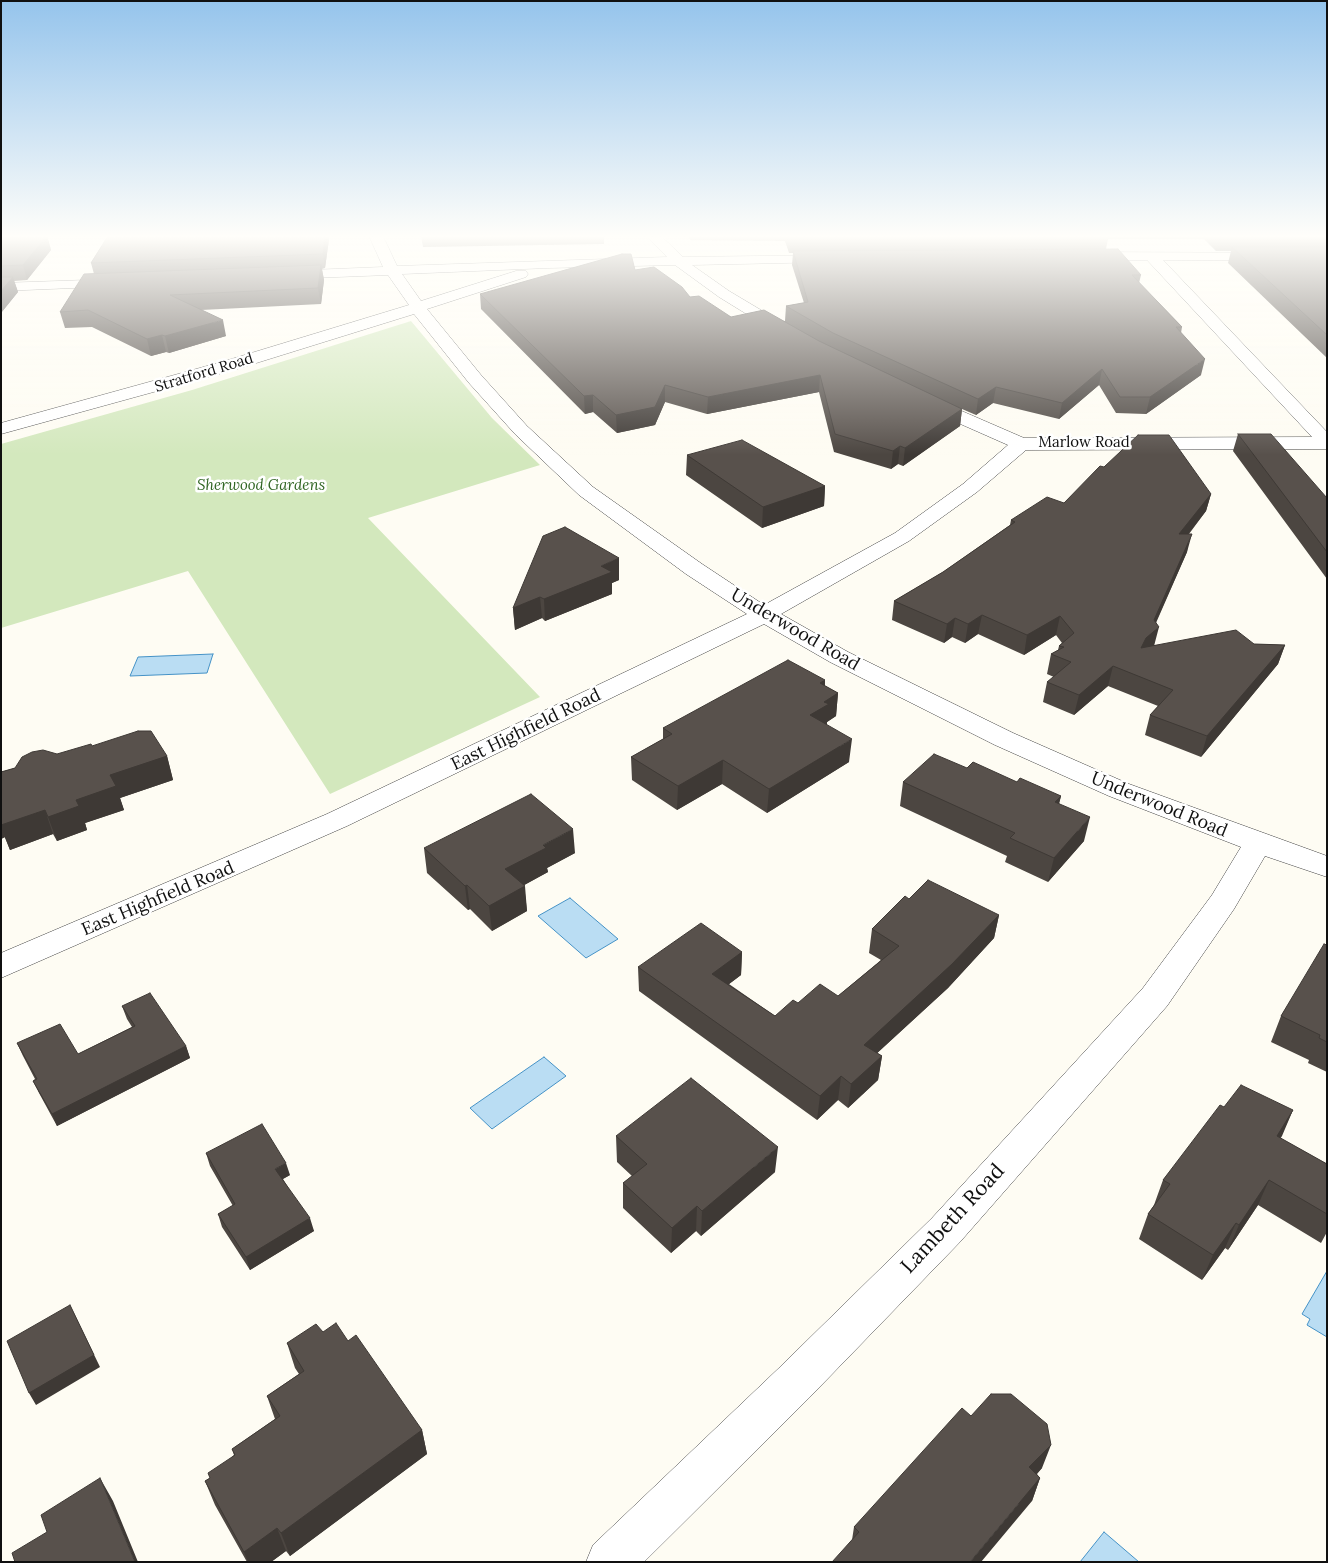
<!DOCTYPE html>
<html>
<head>
<meta charset="utf-8">
<style>
  body { margin:0 }
  #map { position:relative; width:1328px; height:1563px; overflow:hidden; background:#fefcf3; font-family:Lora,serif }
  canvas { display:block }
  .frame { position:absolute; inset:0; border:2px solid #101010; pointer-events:none }
</style>
</head>
<body>
<div id="map">
<canvas width="1328" height="1563"></canvas>
<div class="frame"></div>
</div>
<script>
const ctx = document.querySelector('canvas').getContext('2d');
ctx.lineJoin = 'round';
function fill(path, color) {
  ctx.fillStyle = color;
  ctx.fill(path, 'evenodd');
}
function poly(rows) {
  const path = new Path2D();
  for (const r of rows) {
    path.moveTo(r[0], r[1]);
    for (let i = 2; i < r.length; i += 2) path.lineTo(r[i], r[i + 1]);
  }
  return path;
}
function strokePath(path, color, width, dash) {
  ctx.strokeStyle = color;
  ctx.lineWidth = width;
  ctx.lineCap = dash ? 'butt' : 'round';
  ctx.setLineDash(dash || []);
  ctx.stroke(path);
}
function label(font, color, halo, rows, align = 'center') {
  ctx.font = font + ' Lora,serif';
  ctx.lineWidth = 5;
  ctx.setLineDash([]);
  ctx.textBaseline = 'middle';
  ctx.strokeStyle = halo;
  ctx.fillStyle = color;
  for (const [text, x, y, turn = 0] of rows) {
    ctx.save();
    ctx.translate(x, y);
    ctx.rotate((+turn || 0) * Math.PI / 180);
    ctx.textAlign = isNaN(turn) ? turn : align;
    if (halo) ctx.strokeText(text, 0, 0);
    ctx.fillText(text, 0, 0);
    ctx.restore();
  }
}
const green = poly([
  [411,321,492,418,540,465,368,518,540,697,330,794,188,571,1,628,1,444,192,390]
]);
const water = poly([
  [213,654,207,673,130,676,138,657,213,654],
  [570,898,618,939,586,958,538,916,570,898],
  [544,1057,566,1076,492,1129,470,1108,544,1057],
  [1327,1271,1327,1337,1307,1325,1310,1319,1302,1314,1327,1271],
  [1104,1532,1139,1562,1080,1562,1104,1532]
]);
const street = poly([
  [369,236,383,236,397,266,667,257,646,236,661,236,683,257,835,255,837,258,830,262,692,265,729,291,791,328,793,331,791,334,785,336,779,334,719,297,675,265,548,268,402,274,421,301,516,271,526,271,528,274,526,277,427,309,481,375,527,426,593,487,702,564,764,605,895,533,963,484,1008,445,922,407,919,403,922,399,928,398,934,399,1024,438,1312,437,1147,260,1086,260,1079,256,1086,252,1327,253,1327,261,1163,260,1327,432,1327,449,1026,450,977,492,909,541,781,614,848,652,1013,733,1129,784,1327,856,1327,877,1265,856,1234,909,1167,1006,960,1242,809,1398,644,1562,586,1562,593,1545,779,1368,932,1218,1143,988,1212,895,1241,847,1109,796,995,745,830,662,764,624,347,826,1,978,1,953,327,814,747,614,686,574,579,495,515,434,469,383,414,314,237,369,1,434,1,423,225,361,409,305,388,275,286,279,281,278,279,275,281,272,286,271,383,267,369,236],
  [116,279,121,280,123,283,121,286,1,291,1,283,116,279]
]);
const wall = poly([
  [47,236,51,250,27,280,14,281,18,292,1,313,1,237],
  [108,236,329,236,329,239,325,268,322,269,324,280,321,304,201,310,226,336,169,353,166,352,151,356,92,327,65,328,60,312,94,274,91,263],
  [421,236,604,236,604,244,423,247],
  [689,236,1327,236,1327,358,1228,263,1231,251,1216,251,1204,239,1108,239,1106,249,1141,275,1139,283,1182,327,1181,333,1201,375,1146,414,1116,413,1099,385,1059,419,993,403,976,415,962,409,960,426,903,466,898,464,891,469,834,452,819,392,707,414,665,402,655,425,617,433,593,412,585,414,481,309,480,294,635,270,731,317,785,321,786,306,804,303,792,265,793,253,789,253,785,241,690,240],
  [1238,434,1327,498,1327,579,1233,451],
  [687,455,825,486,824,506,762,528,686,475],
  [1211,494,1206,511,1189,534,1187,552,1156,623,1154,645,1254,644,1285,645,1278,664,1201,757,1145,735,1150,715,1158,706,1108,686,1074,715,1043,702,1047,682,1054,677,1047,674,1051,654,1058,650,1059,646,1062,643,1056,635,1024,655,978,634,965,643,952,637,944,643,892,620,894,601,943,572,1010,525,1011,520,1064,503],
  [619,558,619,580,612,583,612,594,545,621,542,618,515,630,513,608],
  [825,680,825,686,838,693,836,716,827,722,827,725,849,762,767,813,722,784,677,810,632,780,631,757,663,739,663,728],
  [92,746,167,756,173,780,120,798,124,810,85,823,87,830,57,841,53,834,10,850,5,837,1,839,1,772],
  [967,768,1017,782,1061,796,1059,803,1084,841,1048,882,1005,862,1007,856,900,806,903,782],
  [424,848,575,853,547,868,548,872,524,885,527,911,492,931,470,909,468,910,427,873],
  [909,899,999,915,994,938,948,988,877,1053,882,1056,878,1080,848,1108,838,1100,817,1120,639,991,638,967,742,952,741,975,729,984,775,1016,798,1003,838,996,881,960,869,953,872,929],
  [1327,945,1327,1072,1308,1063,1309,1060,1271,1042,1281,1016],
  [122,1006,186,1046,190,1058,57,1126,39,1093,33,1081,35,1079,23,1056,17,1043,78,1054,132,1027,127,1019],
  [1224,1107,1293,1110,1280,1138,1327,1164,1327,1232,1321,1243,1258,1205,1228,1250,1225,1248,1202,1280,1139,1239,1148,1214,1154,1205,1163,1180],
  [616,1136,775,1172,701,1236,696,1231,671,1253,623,1208,623,1183,632,1176,617,1162],
  [206,1153,290,1175,283,1179,314,1231,250,1270,222,1227,218,1214,233,1206,210,1166],
  [323,1332,348,1341,422,1430,427,1454,290,1556,286,1551,271,1562,247,1562,215,1505,205,1481,210,1478,234,1455,232,1449,275,1419,267,1396,299,1374,295,1368,287,1343],
  [971,1416,1042,1468,1037,1474,1040,1478,1032,1501,852,1540,854,1527]
]);
const shadedWall = poly([
  [47,236,51,250,27,280,23,265],
  [325,236,329,236,329,239,325,268,323,254],
  [321,265,324,280,321,304,318,288],
  [13,277,18,292,1,313,1,291],
  [223,320,226,336,169,353,165,336],
  [162,335,166,352,151,356,147,339],
  [1205,359,1201,375,1146,414,1150,397],
  [1102,369,1099,385,1059,419,1062,403],
  [820,375,819,392,707,414,708,397],
  [665,385,665,402,655,425,617,433,616,415],
  [996,387,993,403,976,415,978,399],
  [593,395,593,412,585,414,584,396],
  [962,409,960,426,903,466,905,448],
  [900,446,898,464,891,469,893,451],
  [825,486,824,506,762,528,763,507],
  [1211,494,1206,511,1174,552,1179,534],
  [1192,534,1187,552,1151,633,1159,627,1154,646,1141,648],
  [619,558,619,580,612,583,612,594,545,621,544,599,601,566],
  [540,597,542,618,515,630,513,608],
  [982,615,978,634,965,643,968,624],
  [1060,616,1056,635,1024,655,1027,635],
  [955,618,952,637,944,643,947,624],
  [1285,645,1278,664,1201,757,1207,736],
  [1113,666,1108,686,1074,715,1079,695],
  [825,680,823,703,820,683],
  [838,693,836,716,827,722,826,727,810,715,824,702],
  [852,739,849,762,767,813,769,789],
  [167,756,173,780,120,798,124,810,85,823,87,830,57,841,48,817,76,800,110,775],
  [723,760,722,784,677,810,678,786],
  [1061,796,1055,820,1055,802],
  [45,810,53,834,10,850,1,828,1,825],
  [1090,817,1084,841,1048,882,1054,858],
  [1,828,5,837,1,839],
  [573,829,575,853,547,868,548,872,508,894,505,869,543,845],
  [467,885,470,909,468,910,465,886],
  [525,886,527,911,492,931,489,906],
  [999,915,994,938,948,988,861,1068,864,1045],
  [742,952,741,975,712,997,712,974],
  [186,1046,190,1058,57,1126,52,1114],
  [882,1056,878,1080,848,1108,851,1084],
  [841,1076,838,1100,817,1120,820,1096],
  [1293,1110,1282,1136,1266,1162,1277,1136],
  [778,1147,775,1172,701,1236,702,1211],
  [286,1163,290,1175,279,1181,275,1169],
  [1269,1180,1258,1205,1228,1250,1239,1225],
  [697,1206,696,1231,671,1253,672,1228],
  [310,1218,314,1231,250,1270,246,1257],
  [1236,1223,1225,1248,1202,1280,1213,1255],
  [70,1305,100,1367,36,1405,29,1393],
  [422,1430,427,1454,290,1556,281,1533],
  [1051,1445,1042,1468,1021,1491,1029,1467],
  [100,1478,113,1501,138,1562,135,1562],
  [1040,1478,1032,1501,981,1562,970,1562],
  [277,1528,286,1551,271,1562,248,1562,244,1552]
]);
const building = poly([
  [47,236,23,265,1,266,1,237,47,236],
  [108,236,325,236,323,254,91,263,108,236],
  [789,236,902,236,790,237,789,236],
  [1232,247,1327,247,1327,335,1232,247],
  [1118,249,1141,275,1132,275,1182,327,1176,327,1205,359,1150,397,1120,397,1102,369,1062,403,996,387,978,399,833,333,786,306,808,302,793,251,1118,249],
  [622,254,631,254,635,270,654,267,682,287,690,297,699,296,731,317,764,310,819,341,962,409,905,448,900,446,893,451,835,434,820,375,708,397,665,385,655,407,616,415,593,395,584,396,480,294,622,254],
  [321,265,318,288,170,295,223,320,165,336,162,335,147,339,88,310,60,312,84,274,321,265],
  [1,277,13,277,1,291,1,277],
  [1238,434,1271,434,1327,498,1327,552,1238,434],
  [1138,435,1169,435,1211,494,1179,534,1192,534,1154,620,1159,627,1146,638,1141,648,1236,630,1254,644,1285,645,1207,736,1150,715,1173,690,1113,666,1079,695,1047,682,1071,662,1051,654,1064,647,1059,646,1074,633,1060,616,1027,635,982,615,968,624,955,618,947,624,894,601,943,572,1015,522,1011,520,1047,497,1064,503,1100,466,1104,467,1138,435],
  [742,440,825,486,763,507,687,455,742,440],
  [565,527,619,558,601,566,612,572,544,599,540,597,513,608,543,536,565,527],
  [788,660,825,680,820,683,838,693,824,702,829,704,810,715,852,739,769,789,723,760,678,786,631,757,672,734,663,728,788,660],
  [138,731,151,731,167,756,110,775,116,786,76,800,79,806,48,817,45,810,1,825,1,772,15,768,22,757,32,752,43,750,57,754,91,744,92,746,138,731],
  [934,754,967,768,973,762,1017,782,1020,778,1061,796,1055,802,1090,817,1054,858,1010,838,1015,833,903,782,934,754],
  [531,794,573,829,543,845,546,848,505,869,525,886,489,906,467,885,465,886,424,848,531,794],
  [928,880,999,915,952,964,864,1045,882,1056,851,1084,841,1076,820,1096,638,967,701,923,742,952,712,974,775,1016,793,1000,798,1003,820,984,838,996,899,946,872,929,905,896,909,899,928,880],
  [1324,944,1327,945,1327,1042,1319,1038,1320,1035,1281,1016,1324,944],
  [150,993,186,1046,52,1114,33,1081,37,1079,17,1043,60,1024,78,1054,135,1026,122,1006,150,993],
  [691,1078,778,1147,702,1211,697,1206,672,1228,623,1183,647,1164,616,1136,691,1078],
  [1241,1085,1293,1110,1277,1136,1327,1164,1327,1214,1269,1180,1239,1225,1236,1223,1213,1255,1148,1214,1170,1184,1163,1180,1220,1105,1224,1107,1241,1085],
  [262,1124,286,1163,275,1169,310,1218,246,1257,218,1214,235,1204,206,1153,262,1124],
  [70,1305,94,1355,29,1393,7,1341,70,1305],
  [336,1323,348,1341,356,1335,422,1430,281,1533,277,1528,244,1552,205,1481,210,1478,208,1473,235,1455,232,1449,280,1416,267,1396,304,1371,287,1343,316,1324,323,1332,336,1323],
  [991,1394,1011,1394,1047,1424,1051,1445,1029,1467,1040,1478,970,1562,832,1562,859,1532,854,1527,962,1408,971,1416,991,1394],
  [100,1478,135,1562,15,1562,12,1553,47,1532,41,1515,100,1478]
]);
const farStreetnames = [
  ["Stratford Road",204,373,-17],
  ["Marlow Road",1084,443]
];
const farParknames = [
  ["Sherwood Gardens",261,486]
];
const streetNames = [
  ["Underwood Road",795,630,30],
  ["East Highfield Road",526,730,-26],
  ["Underwood Road",1159,805,22],
  ["East Highfield Road",158,899,-23]
];
const nearStreetnames = [
  ["Lambeth Road",953,1219,-47]
];
fill(green, '#d3e8bd');
fill(water, '#baddf3');
strokePath(water, '#4592c6', 1);
strokePath(street, '#434343', 1);
fill(street, '#fff');
fill(wall, '#4c4641');
fill(shadedWall, '#3e3935');
fill(building, '#58514c');
strokePath(building, '#3e3935', 1);
const sky = ctx.createLinearGradient(0, 0, 0, 455);
sky.addColorStop(0, '#95c4ec');
sky.addColorStop(0.52, '#fffefa');
sky.addColorStop(1, '#fffefa00');
ctx.fillStyle = sky;
ctx.fillRect(0, 0, 1328, 455);
label('15px', '#101010', '#fff', farStreetnames);
label('italic 15px', '#306523', '#fff', farParknames);
label('18px', '#101010', '#fff', streetNames);
label('21px', '#101010', '#fff', nearStreetnames);
</script>
</body>
</html>
